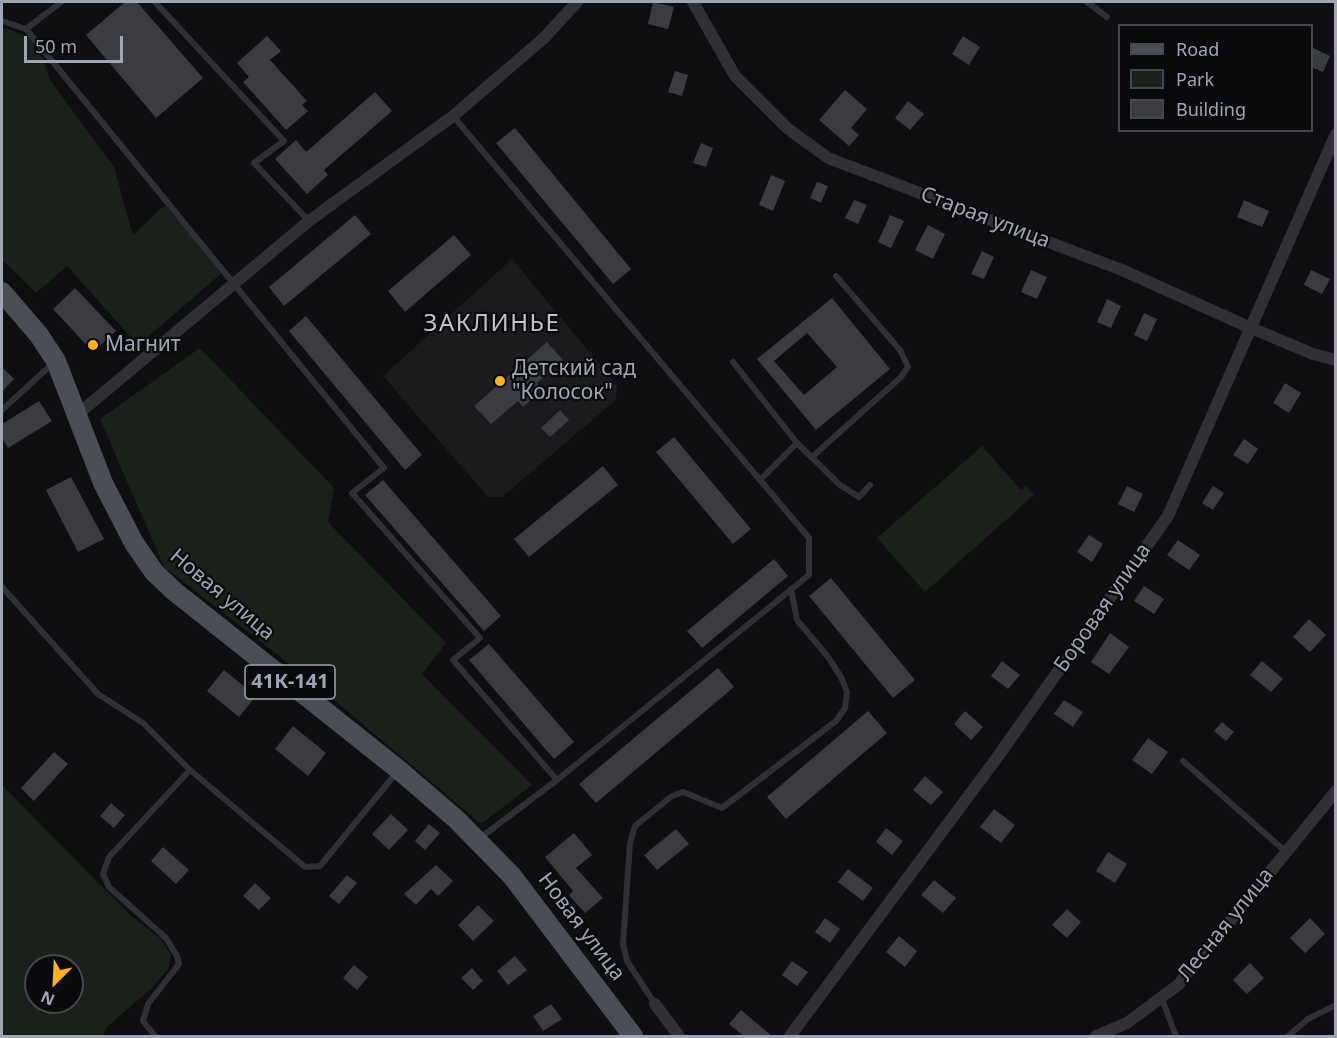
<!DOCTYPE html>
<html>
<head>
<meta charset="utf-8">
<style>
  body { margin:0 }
  #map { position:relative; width:1337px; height:1038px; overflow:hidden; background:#0f0f11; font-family:"Noto Sans",sans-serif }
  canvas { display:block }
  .frame { position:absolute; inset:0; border:3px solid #9fa5b3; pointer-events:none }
  .legend { position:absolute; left:1118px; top:24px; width:195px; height:108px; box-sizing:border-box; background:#0a0a0c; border:2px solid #46484f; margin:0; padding:8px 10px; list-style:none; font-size:18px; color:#9fa5b3 }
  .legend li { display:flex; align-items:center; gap:12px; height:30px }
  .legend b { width:30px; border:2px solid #46484f }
  .north { position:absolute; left:24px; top:954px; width:60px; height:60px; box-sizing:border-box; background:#0a0a0c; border:2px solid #46484f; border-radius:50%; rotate:204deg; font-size:16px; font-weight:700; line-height:24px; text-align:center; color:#9fa5b3 }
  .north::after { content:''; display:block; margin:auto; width:21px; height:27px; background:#ffb219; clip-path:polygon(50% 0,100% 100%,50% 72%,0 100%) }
  .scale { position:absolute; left:24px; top:36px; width:99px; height:27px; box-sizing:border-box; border:3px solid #9fa5b3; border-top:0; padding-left:8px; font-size:18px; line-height:21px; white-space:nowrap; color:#9fa5b3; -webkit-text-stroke:4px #0a0a0c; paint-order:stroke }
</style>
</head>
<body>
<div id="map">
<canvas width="1337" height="1038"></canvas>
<div class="frame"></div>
<ul class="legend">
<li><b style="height:8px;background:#4b4e55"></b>Road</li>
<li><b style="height:16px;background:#19211a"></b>Park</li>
<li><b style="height:16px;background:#3b3c41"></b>Building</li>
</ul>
<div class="north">N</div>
<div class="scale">50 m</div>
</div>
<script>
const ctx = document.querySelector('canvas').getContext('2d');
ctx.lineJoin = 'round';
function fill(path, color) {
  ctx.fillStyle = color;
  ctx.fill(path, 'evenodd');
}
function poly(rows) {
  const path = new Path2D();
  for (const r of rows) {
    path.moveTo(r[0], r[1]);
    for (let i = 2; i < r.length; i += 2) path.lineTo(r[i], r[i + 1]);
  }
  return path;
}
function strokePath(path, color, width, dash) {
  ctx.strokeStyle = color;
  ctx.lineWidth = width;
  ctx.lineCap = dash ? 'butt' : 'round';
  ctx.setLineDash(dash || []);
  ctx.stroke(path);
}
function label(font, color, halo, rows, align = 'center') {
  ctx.font = font + ' "Noto Sans",sans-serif';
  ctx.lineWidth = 4.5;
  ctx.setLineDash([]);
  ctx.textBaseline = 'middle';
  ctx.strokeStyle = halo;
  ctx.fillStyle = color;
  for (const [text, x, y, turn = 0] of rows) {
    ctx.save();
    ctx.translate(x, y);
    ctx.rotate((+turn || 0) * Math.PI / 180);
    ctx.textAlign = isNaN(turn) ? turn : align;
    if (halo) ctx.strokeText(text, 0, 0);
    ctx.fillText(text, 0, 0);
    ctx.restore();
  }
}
const built = poly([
  [512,259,617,385,616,400,502,497,488,497,383,376]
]);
const green = poly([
  [2,27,37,40,50,80,114,167,133,235,165,205,223,272,138,345,67,266,36,293,2,260],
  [200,348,334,488,328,522,446,643,422,674,532,785,481,824,314,683,164,567,100,419],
  [982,446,1021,490,1026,486,1034,495,925,592,877,538],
  [2,785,130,915,160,938,171,955,169,968,152,988,106,1028,103,1036,2,1036],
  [36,966,72,966,72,1002,36,1002]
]);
const building = poly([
  [125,2,137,2,203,78,156,118,86,35],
  [653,2,674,7,668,29,648,24],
  [267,36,281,51,270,60,307,101,302,105,308,111,286,130,243,82,249,77,237,63],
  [963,36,980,47,969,65,952,54],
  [1311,47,1330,56,1323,72,1311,67],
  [675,71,688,75,682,96,668,92],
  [845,90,867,109,851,128,859,135,849,146,819,120],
  [375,92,392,111,324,170,328,175,307,194,275,159,296,140,306,152],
  [908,101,924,114,910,130,895,118],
  [515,128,631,269,613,284,496,143],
  [701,143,713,148,706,167,693,163],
  [771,175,785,181,773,211,759,205],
  [817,182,828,186,821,203,810,198],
  [854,200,867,205,858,224,845,218],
  [1244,200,1269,211,1262,227,1237,217],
  [355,215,371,234,284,306,269,287],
  [890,215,904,221,891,248,878,242],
  [928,225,945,234,933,259,915,250],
  [454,235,471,255,405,312,388,291],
  [982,251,994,257,984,279,971,274],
  [1031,270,1047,277,1037,299,1021,292],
  [1311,270,1330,279,1322,294,1304,285],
  [75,288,116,331,93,352,53,309],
  [832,298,890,369,816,430,757,359],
  [807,333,837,367,804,395,774,361],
  [1107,299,1121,306,1111,328,1097,322],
  [1144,313,1157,319,1147,341,1134,335],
  [306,316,422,455,405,470,289,331],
  [547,342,563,360,537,383,542,390,523,407,518,401,491,424,474,406],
  [2,367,14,379,2,392],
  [1285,383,1301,393,1289,413,1273,403],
  [39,401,52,421,8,448,2,438,2,424],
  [560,410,569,420,550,437,541,428],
  [674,437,751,529,733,544,656,452],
  [1244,439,1258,449,1248,464,1233,455],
  [603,466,618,485,529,557,514,539],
  [71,477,104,539,78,552,46,490],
  [383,480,501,616,484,631,365,495],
  [1127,486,1143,494,1134,512,1118,504],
  [1213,486,1224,493,1213,510,1202,503],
  [1089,535,1103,544,1092,562,1077,552],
  [1178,540,1200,555,1189,570,1167,555],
  [774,559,788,576,702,648,687,631],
  [831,578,915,680,893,698,809,596],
  [1144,586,1164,599,1154,614,1134,601],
  [1309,619,1326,635,1310,652,1293,637],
  [1110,633,1129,647,1109,674,1091,662],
  [489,644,574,742,554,759,469,660],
  [1002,661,1020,675,1008,689,991,676],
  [1262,661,1283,679,1271,692,1250,675],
  [718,668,734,687,596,803,579,784],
  [224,670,256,696,239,717,207,691],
  [1064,700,1083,712,1073,727,1054,714],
  [868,711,887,733,786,819,767,797],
  [965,711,983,727,971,740,954,724],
  [1222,722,1234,732,1226,741,1214,731],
  [293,726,326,753,308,776,275,749],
  [1148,738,1168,752,1152,774,1132,760],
  [54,752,68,764,34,801,21,788],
  [925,776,943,792,931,805,913,790],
  [111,803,125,815,114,828,100,816],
  [994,809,1015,825,1001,843,980,827],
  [391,814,408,830,389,850,372,834],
  [429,824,440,833,425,850,415,841],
  [886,828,903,841,892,855,876,842],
  [676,829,689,844,657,870,644,855],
  [574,833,592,855,576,868,603,898,585,913,569,895,573,891,545,857],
  [163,847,189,870,176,884,151,861],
  [1108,852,1127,864,1115,883,1096,871],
  [436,865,453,881,438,896,431,889,416,905,404,894],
  [848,869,873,888,863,901,838,882],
  [347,875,357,883,339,904,329,896],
  [934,880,956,898,943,913,921,895],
  [255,883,271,898,259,910,243,896],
  [478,905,494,921,473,941,458,925],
  [1067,909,1081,922,1067,938,1052,925],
  [825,918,840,929,830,943,815,932],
  [1310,918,1325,934,1305,953,1290,938],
  [899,936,917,951,905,967,886,952],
  [515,956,527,970,508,985,497,971],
  [792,961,808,972,797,986,782,975],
  [1250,963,1264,978,1247,994,1233,980],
  [354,965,368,977,357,990,343,978],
  [472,968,483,981,473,990,461,978],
  [551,1004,562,1019,543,1031,533,1016],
  [741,1010,772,1036,744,1036,729,1024]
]);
const lane = poly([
  [155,2,284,141,254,163,309,221],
  [1087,2,1107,17],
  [2,21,26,29,384,468,352,493,480,638,453,660,557,780],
  [26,29,61,2],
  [453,116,809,538,809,575,557,780,480,838],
  [733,362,797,443,840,485,859,497,870,485],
  [2,410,52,364],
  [812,457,901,377,908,367,900,350,836,276],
  [760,480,797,443],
  [2,587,98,694,143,723,190,770,305,867,320,866,397,772],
  [1183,761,1286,852],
  [1162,999,1176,1036],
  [655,1004,627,961,623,944,630,843,635,826,672,796,683,792,722,808,836,721,845,708,847,692,841,677,828,657,797,620,791,589],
  [155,1036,143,1021,148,1004,179,964,177,956,166,938,109,887,103,874,109,857,190,770],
  [1288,1036,1308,1019,1336,1005]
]);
const street = poly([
  [693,2,735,76,787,128,828,158,1122,270,1251,328,1313,354,1336,360],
  [78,414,309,221,453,116,544,38,577,2],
  [655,1004,679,1036],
  [790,1036,996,759,1168,516,1336,134],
  [1096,1036,1127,1023,1178,985,1336,791]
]);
const primary = poly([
  [2,292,39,335,56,361,103,483,134,543,154,572,174,591,399,770,456,819,512,876,633,1036]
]);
const markers = [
  [93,345,6,"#ffb219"],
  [500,381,6,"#ffb219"]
];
const shields = [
  [290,682,90]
];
const shieldNames = [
  ["41К-141",290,682]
];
const streetNames = [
  ["Старая улица",985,218,21],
  ["Новая улица",222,595,40],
  ["Боровая улица",1103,608,-55],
  ["Лесная улица",1226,925,-51],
  ["Новая улица",581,927,53]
];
const poiNames = [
  ["Магнит",105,345],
  ["Детский сад",512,369],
  ["\"Колосок\"",512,393]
];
const quarterNames = [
  ["ЗАКЛИНЬЕ",492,324]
];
fill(built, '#1b1b1e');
fill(green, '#19211a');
fill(building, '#3b3c41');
strokePath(lane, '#303136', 6);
strokePath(street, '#303136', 12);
strokePath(primary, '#4b4e55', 20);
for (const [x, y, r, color] of markers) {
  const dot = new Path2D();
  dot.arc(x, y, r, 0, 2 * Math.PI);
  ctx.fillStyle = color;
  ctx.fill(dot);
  strokePath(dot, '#0a0a0c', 2);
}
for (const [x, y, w] of shields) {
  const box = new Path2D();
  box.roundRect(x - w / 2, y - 17, w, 34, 4.5);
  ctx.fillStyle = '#0a0a0c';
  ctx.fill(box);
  strokePath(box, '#9fa5b3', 1.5);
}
label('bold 20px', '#9fa5b3', null, shieldNames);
label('21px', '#9fa5b3', '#0a0a0c', streetNames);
label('21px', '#9fa5b3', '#0a0a0c', poiNames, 'left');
ctx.letterSpacing = '1.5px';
label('24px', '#c0c4cf', '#0a0a0c', quarterNames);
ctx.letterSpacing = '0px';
</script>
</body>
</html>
